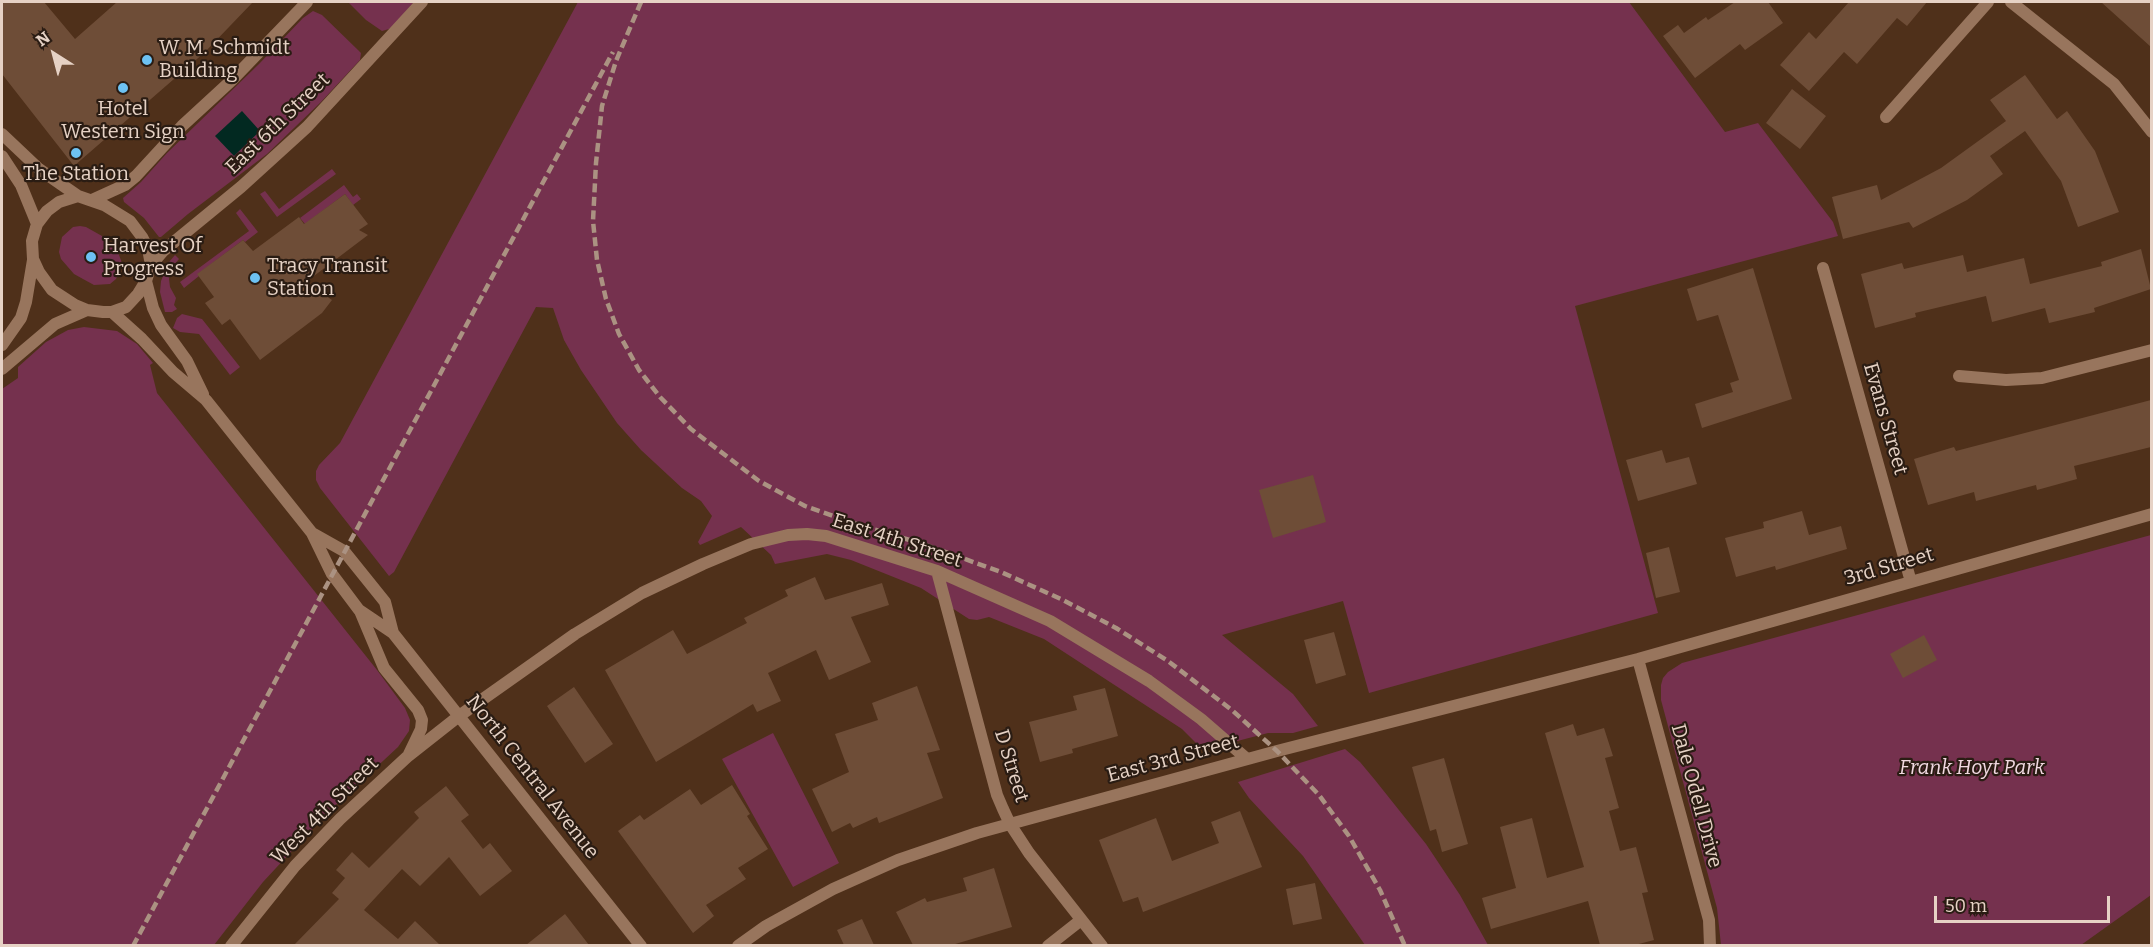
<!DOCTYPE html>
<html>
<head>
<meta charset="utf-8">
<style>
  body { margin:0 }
  #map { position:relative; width:2153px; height:947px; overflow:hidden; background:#4f301a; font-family:Bitter,serif }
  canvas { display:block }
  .frame { position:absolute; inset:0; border:3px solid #e6d2c5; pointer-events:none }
  .north { position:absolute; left:24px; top:24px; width:60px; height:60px; -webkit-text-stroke:4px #2a1c13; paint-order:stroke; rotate:324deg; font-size:16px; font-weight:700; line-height:24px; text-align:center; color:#e6d2c5 }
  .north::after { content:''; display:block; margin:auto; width:21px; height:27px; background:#e6d2c5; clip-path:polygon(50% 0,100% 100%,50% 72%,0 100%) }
  .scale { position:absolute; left:1934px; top:896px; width:176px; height:27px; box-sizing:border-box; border:3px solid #e6d2c5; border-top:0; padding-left:8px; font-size:18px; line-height:21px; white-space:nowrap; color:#e6d2c5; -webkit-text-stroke:4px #2a1c13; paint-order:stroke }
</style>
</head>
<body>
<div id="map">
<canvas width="2153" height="947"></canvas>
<div class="frame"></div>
<div class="north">N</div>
<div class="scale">50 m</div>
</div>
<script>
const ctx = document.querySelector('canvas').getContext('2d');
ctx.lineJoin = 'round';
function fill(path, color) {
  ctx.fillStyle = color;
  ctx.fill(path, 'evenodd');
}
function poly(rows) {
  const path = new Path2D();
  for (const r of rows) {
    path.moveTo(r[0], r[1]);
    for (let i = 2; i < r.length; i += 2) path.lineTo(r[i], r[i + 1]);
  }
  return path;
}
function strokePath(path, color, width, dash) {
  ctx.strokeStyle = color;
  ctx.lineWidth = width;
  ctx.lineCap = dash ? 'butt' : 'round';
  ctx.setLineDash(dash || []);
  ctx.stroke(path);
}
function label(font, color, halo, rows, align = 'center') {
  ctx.font = font + ' Bitter,serif';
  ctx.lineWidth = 4.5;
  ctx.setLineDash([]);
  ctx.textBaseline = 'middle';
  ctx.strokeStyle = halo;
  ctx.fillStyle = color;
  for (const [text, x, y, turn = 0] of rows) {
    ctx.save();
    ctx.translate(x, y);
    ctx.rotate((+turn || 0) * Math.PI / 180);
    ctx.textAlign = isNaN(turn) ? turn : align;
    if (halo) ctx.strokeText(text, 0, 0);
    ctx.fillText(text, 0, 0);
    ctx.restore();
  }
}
const green = poly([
  [348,2,414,2,394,25,389,29,382,31,366,20],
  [578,2,1629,2,1725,132,1758,123,1833,222,1838,236,1575,306,1658,613,1369,693,1343,601,1222,635,1293,694,1318,726,1293,733,1268,733,1203,750,1182,729,1044,639,989,617,977,620,969,619,921,588,851,560,827,554,775,564,771,555,741,527,700,545,698,542,712,516,701,501,682,488,641,450,617,423,581,370,564,340,553,308,536,307,394,572,389,576,320,488,316,480,316,471,319,465,340,443],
  [313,11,322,15,358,50,361,53,360,60,321,102,267,154,188,214,161,237,159,237,144,218,124,202,123,198,141,182,167,153,259,64,303,18],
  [332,169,336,174,277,217,260,194,265,191,279,209],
  [344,185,353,197,357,194,361,199,353,205,345,194,305,224,300,218],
  [240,209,258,232,245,242,243,240,198,274,199,276,184,288,180,282,249,231,236,213],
  [80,226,86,227,102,236,113,246,119,255,122,263,120,271,116,279,110,284,94,285,83,279,74,274,61,259,59,252,62,237,73,227],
  [175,255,179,259,172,267,169,279,170,287,176,298,174,305,177,309,172,312,165,312,160,292,161,281,169,262],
  [182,314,202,319,240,367,230,375,199,334,180,332,173,328,177,318],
  [84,327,117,331,137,344,153,363,150,365,157,393,377,670,405,708,410,720,409,731,398,747,327,813,263,882,214,945,2,945,2,389,18,378,18,367,46,342,68,330],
  [2151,535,2151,895,2081,945,1721,945,1717,908,1711,886,1661,700,1661,685,1663,678,1668,672,1682,663],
  [773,733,839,863,793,887,722,759],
  [1345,749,1360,762,1375,780,1426,844,1460,895,1488,945,1365,945,1303,856,1249,798,1238,782]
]);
const water = poly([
  [242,111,260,131,234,156,215,136]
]);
const building = poly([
  [2,2,44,2,75,39,117,2,253,2,205,52,74,166,2,74],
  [1735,2,1768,2,1783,23,1745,50,1740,44,1695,78,1663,36,1678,25,1684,33,1706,17,1708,20],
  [1849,2,1927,2,1907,26,1897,18,1857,64,1844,52,1809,91,1780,65,1809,32,1816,39],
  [2101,2,2151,2,2151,47],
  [2025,75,2057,119,2067,111,2095,151,2119,212,2078,227,2061,181,2025,131,1990,156,2003,174,1967,200,1913,228,1909,222,1843,239,1832,197,1877,185,1881,200,1941,168,2006,121,1990,100],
  [1792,89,1826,116,1800,149,1766,123],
  [345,194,368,224,359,230,368,235,306,282,332,300,322,313,260,360,230,319,222,325,205,303,214,297,197,274,243,240,253,251,299,217,304,224],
  [2141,249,2151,289,2094,308,2095,312,2049,323,2045,308,1992,322,1986,296,1915,313,1916,317,1875,328,1861,274,1902,263,1904,269,1963,255,1967,272,2024,258,2030,284,2102,266,2101,262],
  [1753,268,1792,399,1702,428,1695,404,1733,392,1730,383,1739,380,1718,315,1697,321,1687,289],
  [2151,400,2151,447,2074,466,2077,479,2037,490,2036,485,1976,501,1974,492,1928,505,1914,459,1954,447,1956,451],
  [1662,450,1666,463,1689,457,1697,484,1638,501,1626,460],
  [1313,475,1326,522,1273,538,1259,490],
  [1802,511,1809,535,1841,526,1847,549,1776,570,1775,566,1736,577,1725,538,1764,528,1763,522],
  [1669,547,1680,592,1656,598,1646,553],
  [815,577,825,600,882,583,889,605,851,617,871,662,829,680,816,650,768,673,781,701,757,712,753,704,656,762,605,670,673,630,687,654,747,623,744,618,788,596,785,590],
  [1334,632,1346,675,1316,684,1304,640],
  [1924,635,1937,660,1903,678,1890,654],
  [917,686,940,750,927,753,943,798,879,823,877,817,853,828,850,823,832,832,812,789,849,772,835,734,878,720,872,703],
  [574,687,613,744,585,763,547,706],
  [1105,688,1118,736,1072,749,1073,753,1040,762,1029,722,1077,710,1073,696],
  [1573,724,1577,736,1604,728,1613,756,1605,758,1619,808,1609,811,1620,851,1636,847,1648,892,1642,893,1654,940,1635,945,1600,945,1588,901,1491,929,1482,898,1516,888,1500,827,1532,818,1547,878,1584,867,1545,733],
  [1444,758,1468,844,1442,852,1436,829,1430,831,1412,767],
  [732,785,750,814,747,816,768,849,738,868,746,879,706,905,714,916,693,933,618,831,640,815,644,820,690,789,701,805],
  [446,786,469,815,461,821,483,849,490,843,512,871,480,896,449,857,420,886,402,869,364,910,398,939,415,921,440,945,294,945,339,899,332,893,345,878,336,870,352,852,369,868,419,818,414,812],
  [1240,811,1262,867,1143,912,1138,897,1123,902,1099,840,1156,818,1172,861,1219,843,1211,822],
  [994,868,1012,927,952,945,913,945,896,912,925,898,927,902,967,891,963,878],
  [1315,883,1322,919,1293,925,1286,889],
  [565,914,589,945,526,945],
  [862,919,874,945,844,945,837,930]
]);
const minor = poly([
  [2011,2,2114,84,2152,132],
  [1886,117,1988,2],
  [1823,268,1911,582],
  [1959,376,2006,380,2042,378,2152,350],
  [937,571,997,795,1003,809,1010,824,1029,853,1102,946],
  [1638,659,1709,920,1710,946],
  [459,716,575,634,642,593,703,564,751,544,788,535,807,534,826,536,937,571,1050,621,1149,681,1201,719,1247,759],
  [738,946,766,926,833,889,898,860,977,833,1277,751,1638,659,2152,514],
  [1048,946,1081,920]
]);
const tertiary = poly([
  [2,134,39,169,78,196],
  [2,156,21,185,37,224],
  [78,196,104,205,130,221,142,237,148,249,151,265,146,281,138,294,126,307,112,312,103,312,87,310,75,305,52,290,39,272,33,259,32,241,37,224,47,211,59,202,78,196],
  [92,200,125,185,136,176,182,126,232,80,307,2],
  [151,265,163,251,241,187,307,127,422,2],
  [146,281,153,308,161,325,187,361,203,394],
  [112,312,142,339,173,372,206,400,312,533,332,574,359,610,393,633,641,946],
  [2,345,21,318,26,302,33,260],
  [2,369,55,324,87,310],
  [312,533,344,551,385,602,393,633],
  [360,611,384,668,418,710,422,720,421,729,409,754],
  [231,946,295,866,340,819,407,757,459,716]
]);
const rail = poly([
  [641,2,616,61,602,106,596,163,593,221,597,260,606,299,619,334,639,370,660,397,691,429,759,481,805,506,853,523,926,545,1001,572,1063,600,1116,628,1168,661,1233,711,1277,751,1319,795,1349,836,1380,890,1405,946],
  [133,946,613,52]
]);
const markers = [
  [147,60,6,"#6dc2f3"],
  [123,88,6,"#6dc2f3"],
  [76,153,6,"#6dc2f3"],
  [91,257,6,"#6dc2f3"],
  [255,278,6,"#6dc2f3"]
];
const poiNames = [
  ["W. M. Schmidt",159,48],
  ["Building",159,71],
  ["Hotel",123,109,"center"],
  ["Western Sign",123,132,"center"],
  ["The Station",76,174,"center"],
  ["Harvest Of",103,246],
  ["Progress",103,269],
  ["Tracy Transit",267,266],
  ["Station",267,289]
];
const streetNames = [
  ["East 6th Street",278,124,-44],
  ["Evans Street",1885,419,74],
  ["East 4th Street",897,541,18],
  ["3rd Street",1889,567,-16],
  ["East 3rd Street",1173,759,-15],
  ["D Street",1011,766,73],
  ["North Central Avenue",532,777,52],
  ["Dale Odell Drive",1696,796,75],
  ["West 4th Street",325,811,-45]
];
const parkNames = [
  ["Frank Hoyt Park",1972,768]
];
fill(green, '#75314e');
fill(water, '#022921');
fill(building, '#6e4d37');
strokePath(minor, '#98755d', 12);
strokePath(tertiary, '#98755d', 12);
strokePath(rail, '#ab9282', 4.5, [9, 4.5]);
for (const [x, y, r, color] of markers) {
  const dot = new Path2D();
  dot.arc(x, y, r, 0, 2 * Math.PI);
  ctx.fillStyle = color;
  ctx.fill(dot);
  strokePath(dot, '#2a1c13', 2);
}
label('20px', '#e6d2c5', '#2a1c13', poiNames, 'left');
label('20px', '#e6d2c5', '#2a1c13', streetNames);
label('italic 20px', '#f1d9e1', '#2a1c13', parkNames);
</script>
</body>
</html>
